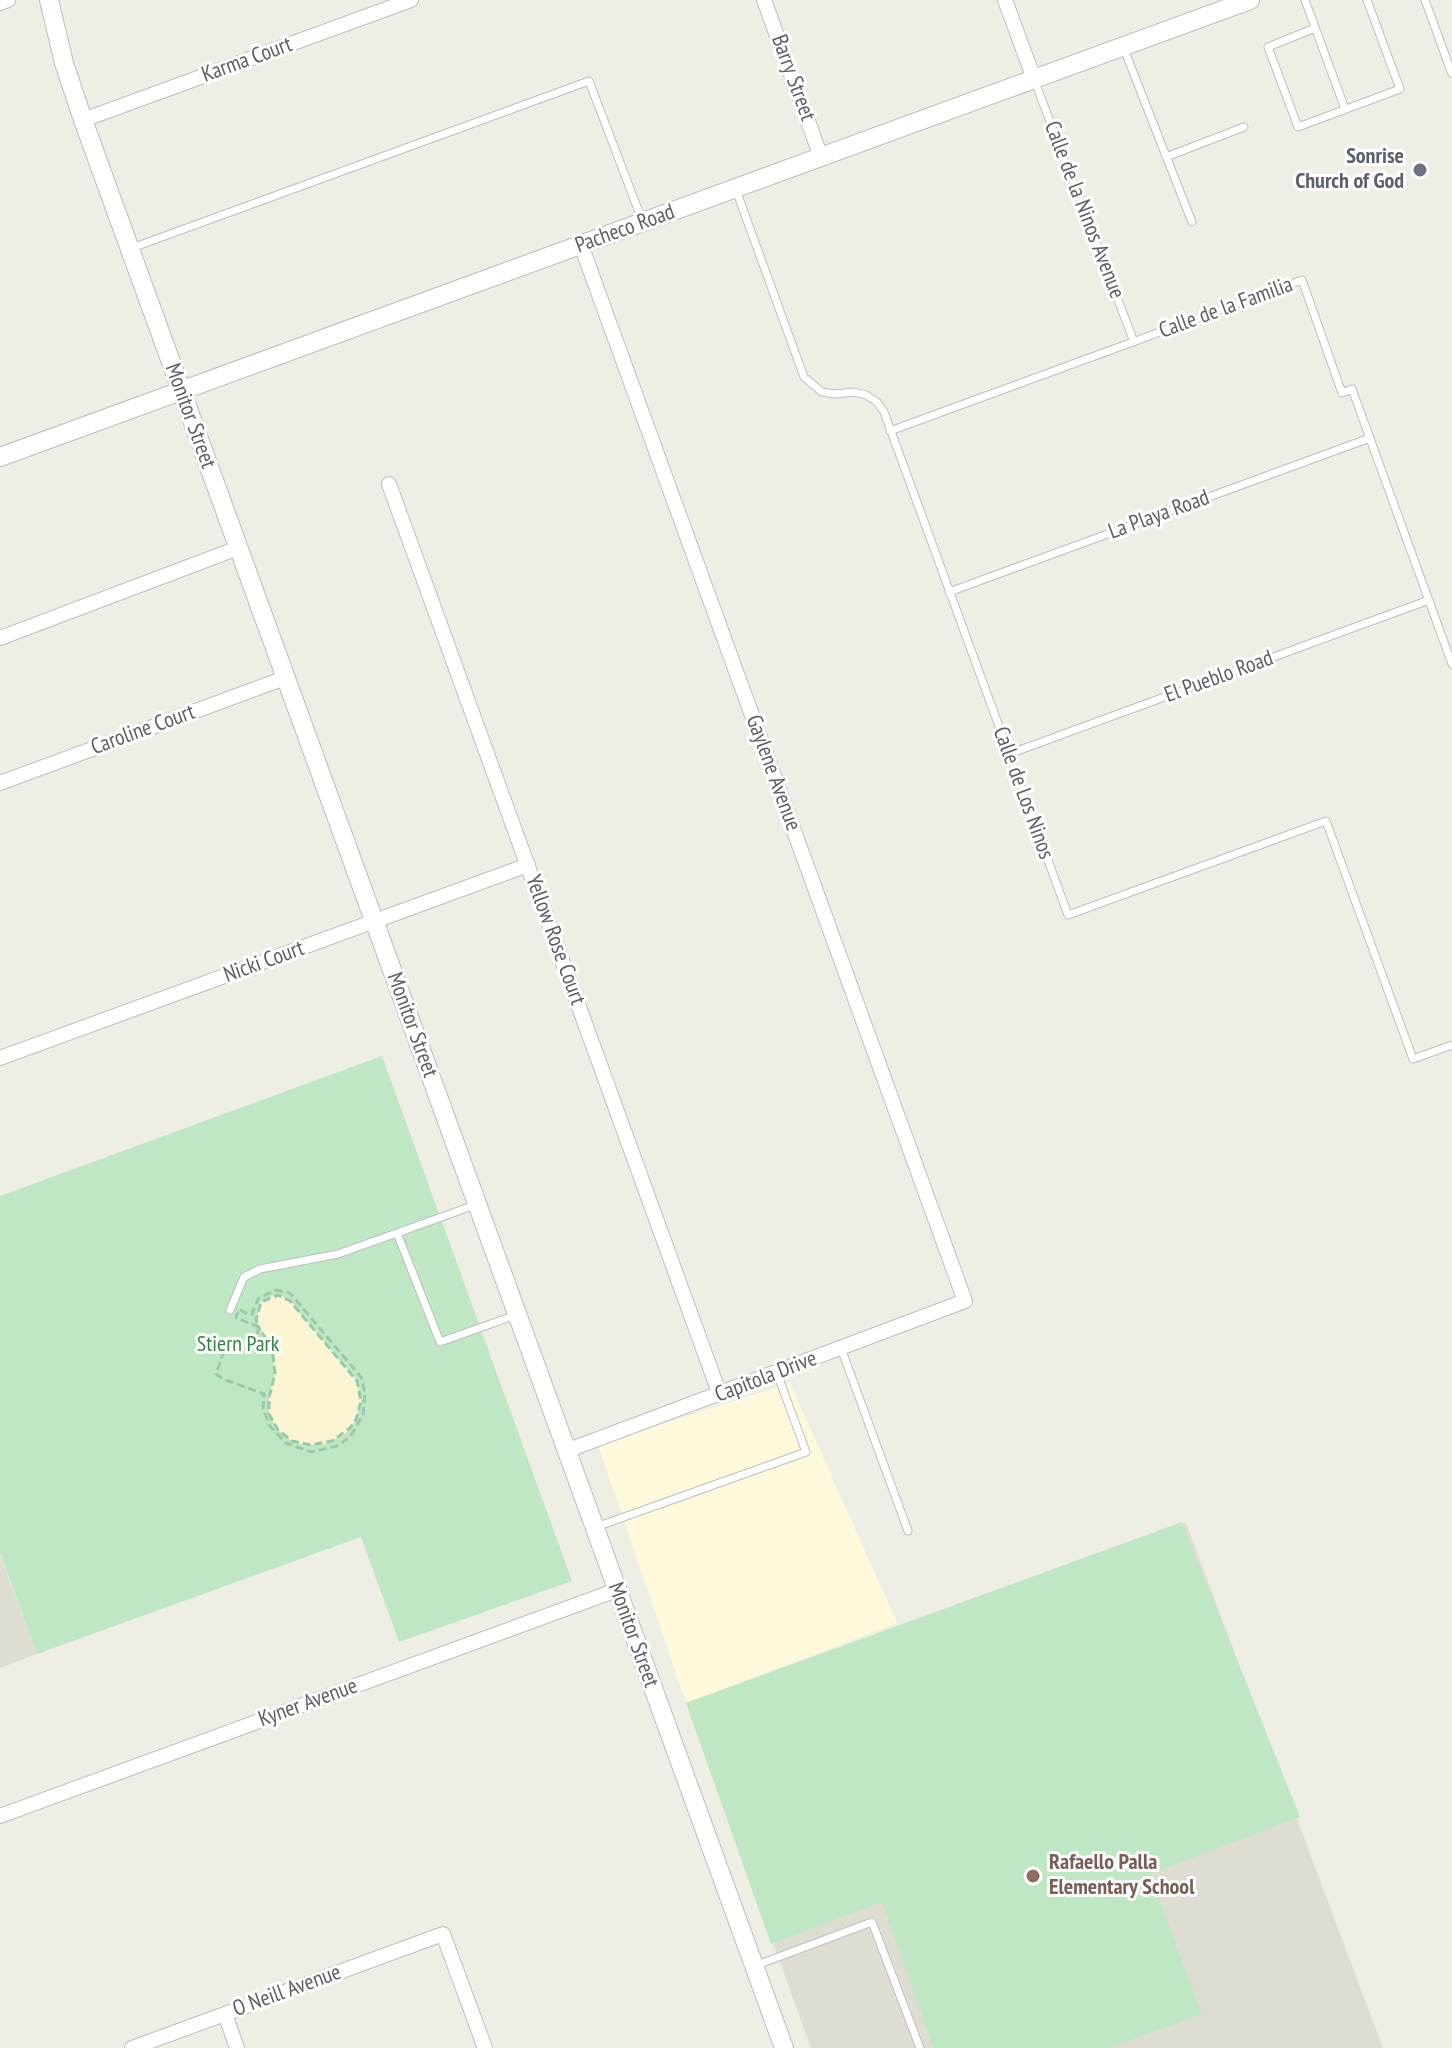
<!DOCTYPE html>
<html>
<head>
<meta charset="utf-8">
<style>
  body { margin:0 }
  canvas { display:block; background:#efeee4 }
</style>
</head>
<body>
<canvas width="1452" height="2048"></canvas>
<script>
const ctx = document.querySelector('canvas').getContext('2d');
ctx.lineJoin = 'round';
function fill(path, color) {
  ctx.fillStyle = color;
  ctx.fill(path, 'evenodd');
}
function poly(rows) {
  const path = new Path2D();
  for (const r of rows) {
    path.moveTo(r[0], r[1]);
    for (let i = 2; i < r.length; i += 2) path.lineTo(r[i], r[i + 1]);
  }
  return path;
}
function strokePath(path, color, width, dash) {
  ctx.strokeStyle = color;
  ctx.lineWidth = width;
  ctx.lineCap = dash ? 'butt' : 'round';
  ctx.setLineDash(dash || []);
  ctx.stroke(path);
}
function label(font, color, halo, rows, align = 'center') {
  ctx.font = font + ' "PT Sans Narrow",sans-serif';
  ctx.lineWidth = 6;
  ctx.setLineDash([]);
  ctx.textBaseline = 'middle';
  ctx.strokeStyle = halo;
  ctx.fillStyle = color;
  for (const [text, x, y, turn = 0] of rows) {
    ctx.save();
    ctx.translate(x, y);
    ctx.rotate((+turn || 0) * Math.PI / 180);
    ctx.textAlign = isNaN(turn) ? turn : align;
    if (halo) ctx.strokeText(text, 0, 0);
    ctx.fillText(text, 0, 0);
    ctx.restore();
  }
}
const commercial = poly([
  [790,1383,897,1623,686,1703,598,1445]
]);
const education = poly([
  [1186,1523,1383,2048,811,2048,686,1703],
  [0,1555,37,1654,0,1668]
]);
const green = poly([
  [382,1056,572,1581,399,1642,361,1537,37,1654,0,1553,0,1196],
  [1182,1522,1300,1817,1150,1874,1202,2014,1109,2048,933,2048,882,1902,771,1944,686,1703]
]);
const sand = poly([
  [274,1295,282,1296,290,1301,357,1381,361,1401,356,1420,345,1434,322,1445,304,1445,292,1441,278,1430,269,1414,269,1398,275,1373,272,1348,256,1320,261,1302]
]);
const path = poly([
  [275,1290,290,1293,361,1377,365,1393,363,1415,350,1437,337,1446,311,1452,286,1443,270,1426,263,1409,264,1394,223,1379,216,1374,226,1345,250,1353,259,1328,272,1348,275,1373,269,1398,269,1414,278,1430,292,1441,311,1445,332,1441,350,1428,356,1420,361,1401,357,1381,290,1301,278,1295,261,1302,256,1320,259,1327,236,1318,239,1309,249,1315,252,1314,258,1299,275,1290]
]);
const service = poly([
  [1305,0,1345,109],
  [1425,0,1452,74],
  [1315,28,1268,47,1298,127,1400,89,1367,0],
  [1124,49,1192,222],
  [1035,82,1134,342],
  [1166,157,1244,127],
  [736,190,804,377,822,392,834,394,854,392,866,395,877,402,884,412,1068,915,1326,821,1413,1059,1452,1045],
  [132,248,589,81,642,220],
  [890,431,1302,280,1342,393,1352,389,1452,664],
  [949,592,1370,438],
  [1009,754,1429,600],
  [475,1205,397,1233,440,1342,516,1315],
  [230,1310,244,1277,260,1269,338,1254,397,1233],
  [841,1348,908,1531],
  [596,1527,806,1452,777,1373],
  [757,1965,872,1922,920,2048]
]);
const minor = poly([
  [764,0,821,157],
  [1005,0,1034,79],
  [0,3,8,0],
  [83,120,411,0],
  [389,484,720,1395],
  [0,638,238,548],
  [0,783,285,678],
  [0,1058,528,865],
  [566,1451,965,1301,581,245],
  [0,1816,617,1590],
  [225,2014,237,2048],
  [132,2048,443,1934,485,2048]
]);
const tertiary = poly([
  [49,0,64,63,83,120,784,2048],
  [0,457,1250,0]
]);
const markers = [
  [1420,170,8,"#6b7280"],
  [1033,1876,8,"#8d6e63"]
];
const streetNames = [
  ["Karma Court",247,60,-20],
  ["Barry Street",793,78,70],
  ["Calle de la Ninos Avenue",1084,210,69],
  ["Pacheco Road",625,229,-20],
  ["Calle de la Familia",1226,308,-20],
  ["Monitor Street",190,416,70],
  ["La Playa Road",1159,515,-20],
  ["El Pueblo Road",1219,677,-20],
  ["Caroline Court",143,730,-20],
  ["Gaylene Avenue",773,773,70],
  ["Calle de Los Ninos",1023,793,70],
  ["Yellow Rose Court",555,940,70],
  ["Nicki Court",264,962,-20],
  ["Monitor Street",412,1025,70],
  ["Capitola Drive",766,1377,-21],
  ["Monitor Street",633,1635,70],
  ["Kyner Avenue",308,1703,-20],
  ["O Neill Avenue",287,1991,-20]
];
const worshipNames = [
  ["Sonrise",1404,157],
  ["Church of God",1404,182]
];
const parkNames = [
  ["Stiern Park",238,1345]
];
const educationNames = [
  ["Rafaello Palla",1049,1863],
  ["Elementary School",1049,1888]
];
fill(commercial, '#fef9da');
fill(education, '#dfddd2');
fill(green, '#c0e7c4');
fill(sand, '#fbf5d3');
strokePath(service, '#bcbdc3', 9);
strokePath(minor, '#bcbdc3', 16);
strokePath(tertiary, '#bcbdc3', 20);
strokePath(path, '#99c8ab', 3, [8, 4]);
strokePath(service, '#fff', 7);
strokePath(minor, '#fff', 14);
strokePath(tertiary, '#fff', 18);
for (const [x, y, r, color] of markers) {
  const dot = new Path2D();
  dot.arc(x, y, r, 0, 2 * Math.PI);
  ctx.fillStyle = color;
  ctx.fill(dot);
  strokePath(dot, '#fff', 3);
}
label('22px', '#5c5f65', '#fff', streetNames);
label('bold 22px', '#5b616d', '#fff', worshipNames, 'right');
label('22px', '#348440', '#fff', parkNames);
label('bold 22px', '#785e54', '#fff', educationNames, 'left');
</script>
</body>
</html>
